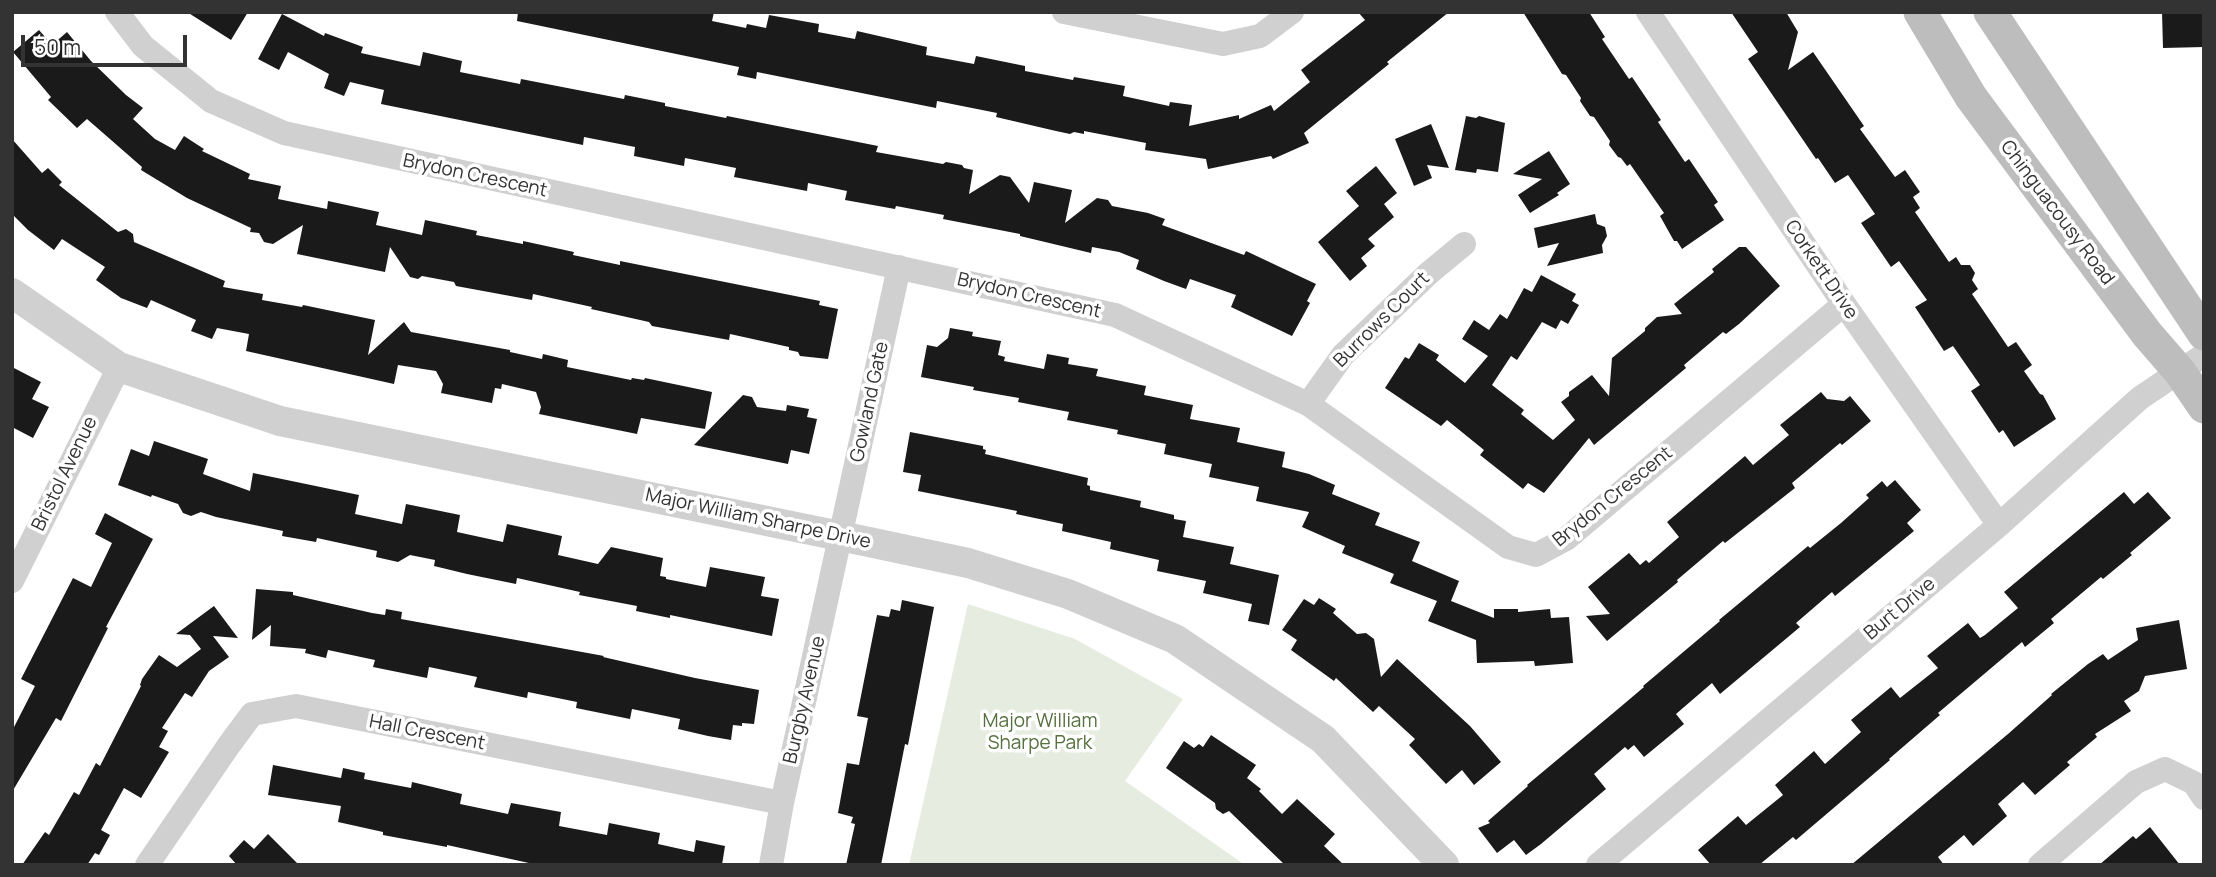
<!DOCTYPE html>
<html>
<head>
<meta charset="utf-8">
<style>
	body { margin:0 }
	#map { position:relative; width:2216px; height:877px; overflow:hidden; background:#fff; font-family:Manrope,sans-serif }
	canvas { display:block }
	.frame { position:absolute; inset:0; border:14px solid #333; pointer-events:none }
	.scale { position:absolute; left:21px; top:35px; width:166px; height:32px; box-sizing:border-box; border:4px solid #333; border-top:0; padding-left:9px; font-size:21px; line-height:24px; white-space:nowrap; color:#333; -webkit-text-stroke:5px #fff; paint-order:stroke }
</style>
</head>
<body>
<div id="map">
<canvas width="2216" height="877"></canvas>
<div class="frame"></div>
<div class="scale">50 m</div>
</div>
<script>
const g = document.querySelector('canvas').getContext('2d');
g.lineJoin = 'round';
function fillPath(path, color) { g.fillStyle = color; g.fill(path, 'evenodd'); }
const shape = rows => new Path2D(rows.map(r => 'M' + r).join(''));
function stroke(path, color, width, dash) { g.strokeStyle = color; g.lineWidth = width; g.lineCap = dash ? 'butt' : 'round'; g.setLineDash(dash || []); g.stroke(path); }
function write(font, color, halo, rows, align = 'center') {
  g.font = font + ' Manrope,sans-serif'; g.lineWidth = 7; g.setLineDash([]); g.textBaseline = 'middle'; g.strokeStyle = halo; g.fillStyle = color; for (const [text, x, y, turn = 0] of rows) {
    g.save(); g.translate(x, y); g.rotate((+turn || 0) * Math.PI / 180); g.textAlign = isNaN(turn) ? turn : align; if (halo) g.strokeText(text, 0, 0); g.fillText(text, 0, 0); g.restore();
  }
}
fillPath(shape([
	[968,604,1075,639,1183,699,1125,781,1245,865,909,865]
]), '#e6ecdf');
fillPath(shape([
	[187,12,248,12,231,40],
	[518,12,714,12,712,21,746,28,747,24,766,28,769,15,819,24,818,32,855,39,857,31,927,47,926,55,974,64,976,56,1025,66,1025,71,1073,80,1074,77,1125,86,1123,96,1169,106,1170,102,1192,105,1189,126,1239,115,1239,119,1271,105,1274,111,1310,82,1301,70,1365,20,1358,12,1449,12,1387,62,1389,64,1304,133,1309,143,1273,159,1271,156,1208,169,1206,159,1145,150,1146,143,1084,131,1084,134,1074,132,1070,134,1056,131,996,117,997,113,937,101,936,108,757,72,756,79,737,75,739,67,517,21],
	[1523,12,1589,12,1605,37,1602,39,1629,79,1632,77,1661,120,1658,122,1685,162,1689,159,1718,202,1714,205,1724,220,1682,249,1677,241,1674,241,1660,216,1664,213,1630,164,1627,166,1621,158,1618,157,1609,145,1610,141,1594,117,1590,116,1580,101,1581,98,1566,75,1562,74],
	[1731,12,1786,12,1798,32,1788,70,1813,52,1864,126,1860,129,1895,177,1905,170,1920,192,1913,197,1920,208,1915,212,1949,262,1956,257,1961,265,1970,265,1975,273,1972,280,1978,289,1972,294,2008,347,2016,342,2032,365,2024,371,2040,394,2043,395,2056,419,2014,447,2003,430,1999,433,1971,391,1980,385,1953,346,1944,351,1915,307,1927,300,1899,261,1891,267,1861,223,1875,214,1848,175,1835,183,1818,158,1816,159,1748,59,1758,52],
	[2162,12,2204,12,2204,47,2163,48],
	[282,14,324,36,325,33,363,47,361,53,420,66,423,52,462,61,460,72,520,84,521,79,624,99,625,95,665,103,665,106,726,118,727,116,878,146,876,152,943,164,946,162,962,165,964,168,973,170,969,194,1000,175,1010,177,1029,203,1034,182,1072,190,1065,223,1097,198,1108,200,1112,206,1148,213,1165,219,1162,225,1244,255,1246,251,1316,284,1307,301,1310,303,1292,336,1231,307,1236,295,1190,279,1186,289,1164,281,1136,269,1139,260,1119,252,1092,247,1091,253,1020,236,1020,234,943,219,944,215,896,206,895,209,845,200,847,191,808,183,807,191,734,177,736,168,685,158,684,166,634,156,635,147,584,137,583,145,381,104,384,90,350,82,344,96,324,88,329,74,288,52,279,70,258,59],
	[39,30,52,45,67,32,91,61,126,95,143,108,133,119,155,139,175,150,184,136,204,149,202,151,250,174,248,179,281,186,278,199,327,209,328,201,379,212,376,225,422,235,425,220,477,231,476,235,523,244,523,241,574,252,573,255,620,265,620,261,820,301,819,305,838,309,828,359,800,356,798,352,789,350,789,347,730,334,729,340,652,326,649,322,591,309,592,307,533,294,532,300,456,286,454,282,422,276,418,279,410,277,390,247,385,272,297,254,303,225,273,244,264,242,259,233,250,232,251,228,187,198,141,170,142,167,87,119,77,128,48,100,51,97,13,52],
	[1466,116,1476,118,1479,116,1505,123,1498,172,1477,169,1476,173,1455,170],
	[1431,124,1449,168,1427,165,1432,178,1414,186,1395,139],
	[12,139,42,173,48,168,62,182,59,185,118,232,126,229,133,234,134,242,225,281,223,287,263,294,262,300,302,307,303,305,375,320,368,355,404,322,411,332,510,350,510,352,542,359,543,354,568,360,567,367,631,380,632,378,644,380,645,378,712,392,705,429,641,418,637,434,539,414,541,407,536,392,502,384,501,389,495,388,492,403,441,393,443,384,436,371,398,365,394,384,246,351,249,334,217,328,212,339,191,331,196,320,151,300,147,308,121,298,96,280,105,267,62,239,54,250,28,230,12,214],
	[1549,151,1570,184,1557,193,1559,195,1530,213,1518,195,1542,179,1513,174],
	[1376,166,1397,193,1384,204,1394,217,1368,239,1375,246,1361,258,1367,266,1350,281,1318,242,1359,206,1346,191],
	[1595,214,1597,224,1605,227,1607,236,1602,245,1603,253,1547,266,1559,243,1538,248,1534,228],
	[1739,247,1746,247,1780,286,1739,324,1726,334,1723,332,1684,365,1686,368,1594,445,1589,438,1544,493,1528,483,1523,489,1480,455,1484,450,1447,420,1441,426,1385,388,1405,357,1409,359,1419,343,1439,355,1436,360,1465,383,1488,356,1462,339,1474,320,1489,330,1500,314,1507,319,1524,288,1532,292,1541,275,1576,294,1572,301,1579,305,1568,324,1561,320,1556,329,1542,322,1517,360,1511,356,1492,385,1524,410,1521,414,1553,440,1575,420,1561,402,1569,396,1569,392,1592,375,1609,396,1612,358,1645,331,1645,328,1657,317,1682,314,1674,304,1714,272,1712,269],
	[950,328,973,332,972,336,1001,341,998,355,1005,357,1004,361,1044,369,1047,354,1069,358,1068,364,1098,369,1096,376,1146,386,1144,395,1193,405,1190,419,1240,428,1237,442,1285,452,1282,467,1309,474,1335,485,1332,494,1380,513,1375,525,1420,542,1412,561,1459,581,1451,601,1494,618,1494,609,1518,609,1518,612,1550,609,1551,618,1569,617,1573,663,1535,666,1534,661,1477,663,1476,640,1428,621,1437,601,1390,583,1394,574,1342,553,1345,546,1302,527,1309,512,1256,501,1259,487,1209,477,1212,464,1164,454,1166,444,1117,434,1118,430,1067,420,1069,412,1018,402,1019,398,973,390,974,387,921,377,927,345,937,347,948,338],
	[12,367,41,382,32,399,49,407,33,438,12,427],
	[1821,392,1827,399,1844,401,1850,396,1871,421,1842,445,1840,443,1792,483,1795,488,1725,543,1723,541,1677,580,1678,582,1607,641,1586,616,1610,614,1588,587,1629,553,1640,565,1646,560,1649,563,1679,537,1667,522,1745,456,1753,465,1789,435,1780,425],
	[743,395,752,397,757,407,786,411,787,405,809,409,807,417,817,419,809,454,791,450,788,464,694,445],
	[910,432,983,446,983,449,986,450,985,454,1088,478,1087,485,1090,486,1090,490,1141,501,1140,507,1174,515,1174,519,1186,521,1183,537,1234,547,1230,564,1279,575,1269,625,1248,621,1252,604,1203,593,1206,581,1157,571,1159,560,1110,549,1111,542,1062,531,1063,524,1016,514,1017,511,918,491,921,475,903,472],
	[154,441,208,459,203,474,250,491,253,473,359,495,355,514,402,524,406,504,460,515,457,532,503,542,507,524,562,536,558,555,598,564,611,547,663,558,660,576,666,577,666,579,706,587,710,567,765,577,761,596,779,599,772,636,670,615,670,618,636,611,637,606,579,595,580,592,517,578,516,584,467,574,434,566,435,560,410,555,398,562,376,557,377,551,317,538,316,542,282,536,283,531,216,517,201,512,191,516,183,513,178,504,152,495,151,497,118,485,131,449,149,456],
	[1895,480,1921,510,1907,523,1914,531,1835,596,1832,592,1796,623,1800,627,1720,694,1712,683,1676,714,1684,724,1644,757,1634,745,1628,750,1625,747,1594,774,1606,789,1541,844,1526,855,1514,840,1497,853,1478,828,1490,823,1488,821,1528,786,1527,785,1618,709,1644,687,1643,686,1720,621,1719,620,1808,546,1810,548,1841,523,1869,498,1866,495,1882,481,1887,487],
	[2124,492,2134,504,2148,492,2171,518,2130,553,2132,555,2103,579,2101,577,2051,619,2054,623,2025,647,2022,642,1938,713,1940,715,1889,759,1890,760,1796,840,1793,837,1759,865,1711,865,1698,850,1738,816,1746,825,1783,795,1775,785,1814,751,1825,764,1861,732,1851,720,1891,687,1900,698,1938,668,1927,656,1968,623,1980,638,1985,635,2018,608,2004,592],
	[105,513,153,539,106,627,108,628,61,721,56,718,12,792,12,731,35,686,21,679,73,578,91,587,112,543,95,534],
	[256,589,293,592,293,595,372,613,385,615,386,609,402,612,401,619,604,656,603,657,695,678,759,690,754,724,742,723,742,726,733,725,731,740,708,736,678,729,680,719,632,709,630,719,576,708,577,702,528,692,527,698,474,687,477,677,429,667,427,678,373,667,375,660,328,650,326,658,305,653,306,649,270,646,271,625,252,640],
	[1319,598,1336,609,1333,613,1357,634,1366,633,1374,639,1381,677,1397,659,1470,726,1501,762,1474,785,1462,770,1446,784,1409,745,1415,739,1379,706,1373,712,1336,678,1334,681,1291,650,1297,640,1282,630,1304,599,1314,605],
	[902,600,934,607,908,745,905,744,881,865,846,865,855,824,851,823,853,817,838,813,847,763,859,765,868,718,857,716,877,615,889,617,891,609,900,611],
	[214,606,238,638,213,636,229,657,209,671,192,697,185,693,162,728,168,731,159,747,169,752,141,798,124,788,101,830,110,835,99,855,95,853,87,865,22,865,45,832,49,835,74,792,79,795,96,763,100,766,141,686,140,685,142,679,159,655,177,667,201,649,190,635,176,634],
	[2179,620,2187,669,2145,676,2139,691,2124,701,2131,711,2095,734,2097,737,2067,762,2070,765,2035,795,2023,782,1998,804,2007,816,1973,846,1964,835,1938,857,1944,865,1851,865,2008,734,2052,695,2051,694,2088,664,2103,654,2108,660,2138,640,2136,628],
	[1211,735,1256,765,1247,778,1261,789,1259,791,1282,814,1297,799,1335,834,1324,846,1344,865,1285,865,1229,811,1223,814,1216,809,1215,803,1166,768,1184,741,1194,748,1199,744,1203,747],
	[273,765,341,778,343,768,365,773,364,779,411,788,412,782,462,794,460,804,508,814,511,803,561,812,559,826,607,835,609,823,660,833,658,844,694,852,696,840,725,846,722,865,538,865,447,845,447,847,383,835,383,832,338,822,341,806,268,795],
	[2150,827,2180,865,2099,865,2133,836,2136,839],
	[268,834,299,865,237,865,229,856,244,840,254,849]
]), '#1a1a1a');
stroke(shape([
	[117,12,143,46,211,101,284,133,1115,315,1308,404,1508,547,1536,555,1566,539,1844,304],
	[1064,12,1223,44,1260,36,1292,12],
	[1648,12,1844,304,1999,525],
	[1308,404,1343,355,1429,273,1464,244],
	[12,581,119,367],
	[147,865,229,745,252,714,296,706,782,803],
	[771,865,782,803,899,267],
	[1598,865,1999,525,2140,398,2204,355],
	[2040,865,2136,782,2165,769,2194,783,2204,798]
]), '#d0d0d0', 24);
stroke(shape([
	[12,293,119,367,280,421,869,542,968,563,1068,594,1175,639,1323,739,1444,865]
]), '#d0d0d0', 30);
stroke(shape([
	[1920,12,1971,97,2147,334,2180,372,2204,407],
	[1990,12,2204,334]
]), '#bdbdbd', 33);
write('19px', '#333', '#fff', [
	["Brydon Crescent",475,176,12],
	["Chinguacousy Road",2057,213,53],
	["Corkett Drive",1821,270,56],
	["Brydon Crescent",1029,296,13],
	["Burrows Court",1382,320,-45],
	["Gowland Gate",870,402,-78],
	["Bristol Avenue",65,474,-64],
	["Brydon Crescent",1613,497,-39],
	["Major William Sharpe Drive",758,519,12],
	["Burt Drive",1900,609,-40],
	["Burgby Avenue",805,700,-77],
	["Hall Crescent",427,733,11]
]);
write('19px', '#56703f', '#fff', [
	["Major William",1040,722],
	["Sharpe Park",1040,744]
]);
</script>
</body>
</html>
